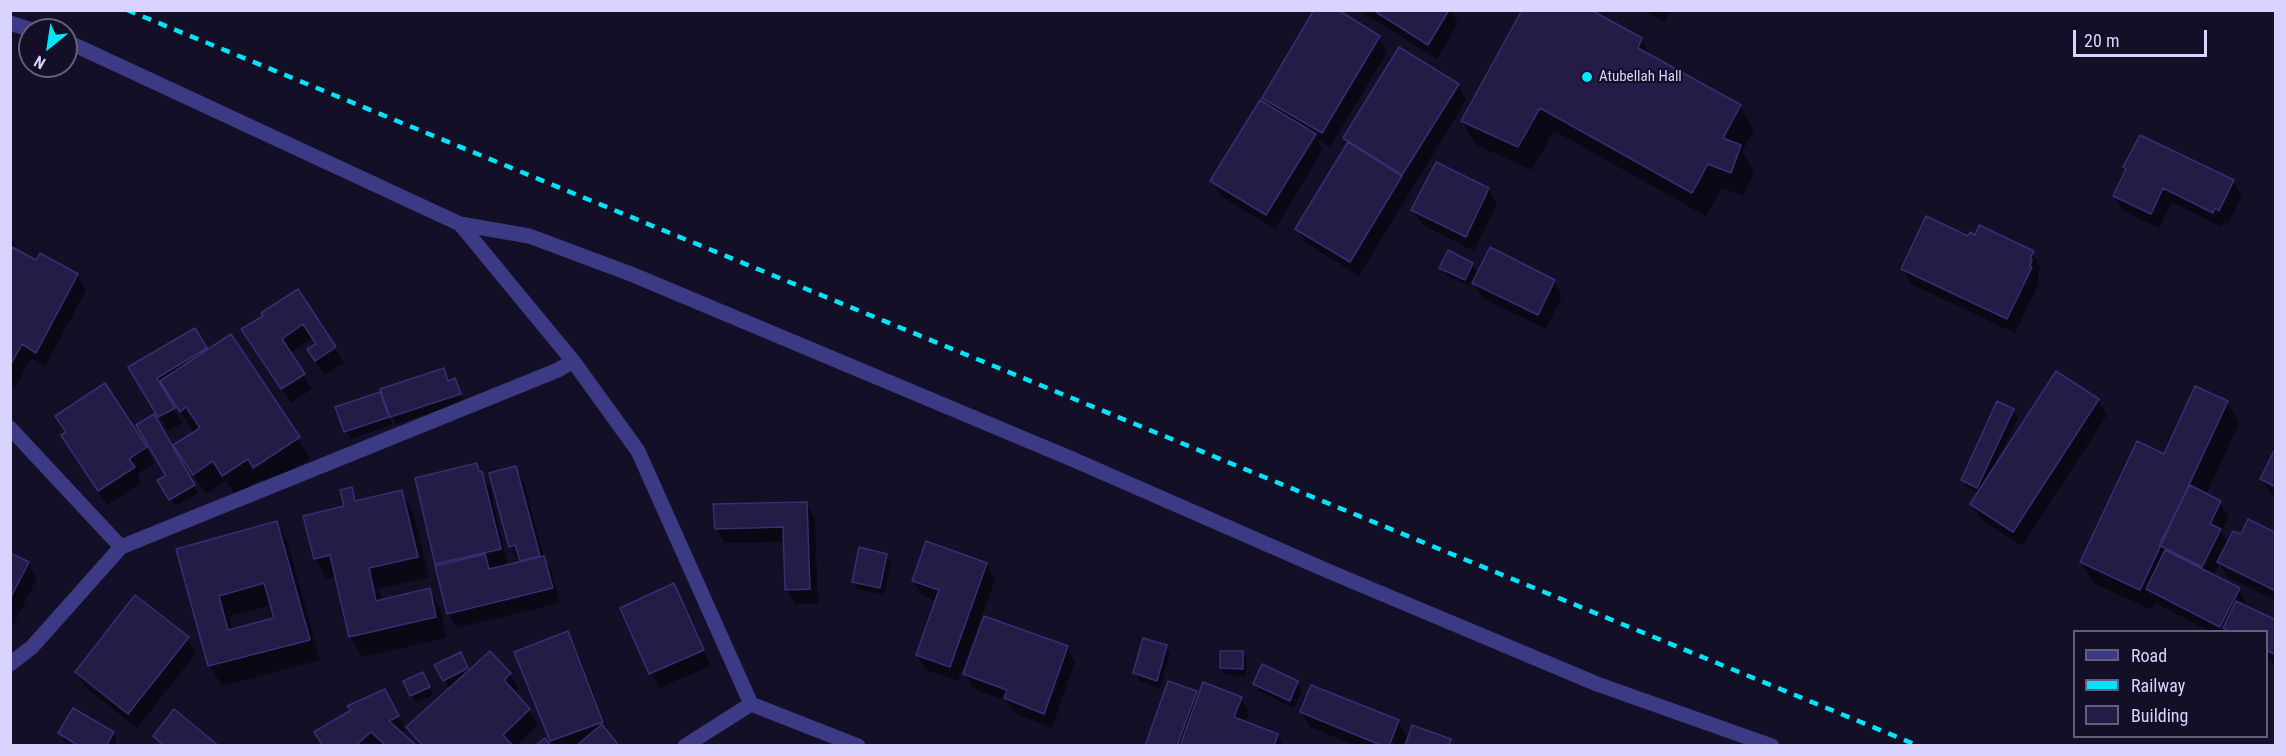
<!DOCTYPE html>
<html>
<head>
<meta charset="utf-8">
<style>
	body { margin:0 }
	#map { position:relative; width:2286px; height:756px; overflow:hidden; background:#130f26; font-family:"Roboto Condensed",sans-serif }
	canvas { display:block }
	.frame { position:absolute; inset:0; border:12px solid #d9d4ff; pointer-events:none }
	.legend { position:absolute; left:2073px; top:630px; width:195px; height:108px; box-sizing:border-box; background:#130f26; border:2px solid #625e7d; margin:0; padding:8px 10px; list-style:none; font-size:18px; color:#d9d4ff }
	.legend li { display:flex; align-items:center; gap:12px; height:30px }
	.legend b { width:30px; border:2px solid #625e7d }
	.north { position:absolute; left:18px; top:18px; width:60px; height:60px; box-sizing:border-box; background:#130f26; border:2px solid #625e7d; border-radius:50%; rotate:210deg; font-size:16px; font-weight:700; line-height:24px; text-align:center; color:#d9d4ff }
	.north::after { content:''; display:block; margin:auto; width:21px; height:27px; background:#00e5ff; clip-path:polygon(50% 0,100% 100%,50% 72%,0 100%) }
	.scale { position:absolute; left:2073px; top:30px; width:134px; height:27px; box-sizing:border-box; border:3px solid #d9d4ff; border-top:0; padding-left:8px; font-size:18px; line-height:21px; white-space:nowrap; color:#d9d4ff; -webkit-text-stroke:4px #130f26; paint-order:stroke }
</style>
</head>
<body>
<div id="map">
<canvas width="2286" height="756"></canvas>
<div class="frame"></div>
<ul class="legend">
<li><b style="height:8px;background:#3d3a85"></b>Road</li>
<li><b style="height:8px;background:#00e5ff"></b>Railway</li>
<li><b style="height:16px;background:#241b47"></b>Building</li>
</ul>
<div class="north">N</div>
<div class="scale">20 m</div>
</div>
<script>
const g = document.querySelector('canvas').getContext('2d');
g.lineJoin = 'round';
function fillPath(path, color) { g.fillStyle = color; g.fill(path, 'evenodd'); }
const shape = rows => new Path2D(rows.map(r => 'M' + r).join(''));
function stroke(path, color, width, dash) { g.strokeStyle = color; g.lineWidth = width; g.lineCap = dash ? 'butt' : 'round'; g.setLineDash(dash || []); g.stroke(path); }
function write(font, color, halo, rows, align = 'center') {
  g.font = font + ' "Roboto Condensed",sans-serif'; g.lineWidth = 4.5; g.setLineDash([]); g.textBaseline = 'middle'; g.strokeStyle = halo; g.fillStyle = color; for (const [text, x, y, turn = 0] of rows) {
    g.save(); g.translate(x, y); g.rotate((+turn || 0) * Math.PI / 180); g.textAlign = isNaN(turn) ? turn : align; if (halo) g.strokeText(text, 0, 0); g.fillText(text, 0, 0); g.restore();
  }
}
fillPath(shape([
	[1359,10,1451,10,1458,24,1437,59],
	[1642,10,1671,10,1665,22],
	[1378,37,1387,52,1330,147,1317,139,1323,150,1275,229,1221,196,1212,181,1269,107,1264,98],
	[1641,39,1651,57,1740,106,1754,131,1742,151,1754,171,1744,196,1722,188,1706,216,1554,131,1532,170,1476,145,1462,121],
	[1458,85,1466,100,1359,276,1306,243,1297,229,1348,144,1345,138],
	[1437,164,1488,189,1497,204,1474,251,1422,225,1413,210],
	[2127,170,2233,181,2242,196,2228,224,2224,222,2221,227,2172,202,2159,228,2123,211,2114,196],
	[10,235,16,244,13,249,37,262,77,275,86,290,45,367,31,358,15,388,10,385],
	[1969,238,2032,252,2041,267,2038,273,2039,283,2015,333,1911,284,1903,269],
	[1472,264,1478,274,1554,281,1562,296,1546,329,1482,298,1472,280,1469,286,1446,275,1441,267],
	[297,291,344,363,324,375,309,349,317,345,312,338,290,354,312,389,291,403,252,344,265,316],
	[194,330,208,352,230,337,310,458,266,487,261,479,235,495,226,481,206,494,187,466,194,433,168,391,164,393,182,423,168,431,130,368],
	[443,370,449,382,455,380,464,402,396,424,389,412,392,425,350,439,337,408,379,393,387,407],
	[2098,400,2107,415,2022,546,1980,519,1972,504,1979,493,1967,487,1962,480,2013,410,2018,418,1998,459,2000,460],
	[2227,402,2239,423,2206,495,2220,502,2229,517,2221,532,2228,543,2241,536,2276,535,2276,601,2227,577,2220,563,2213,576,2239,590,2247,604,2246,607,2276,622,2276,664,2266,660,2266,632,2211,632,2155,603,2152,610,2093,583,2081,562,2164,456],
	[153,416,198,493,175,506,160,481,168,476],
	[146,448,154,463,137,474,142,483,107,505,71,450],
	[2276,451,2276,501,2261,479],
	[476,465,490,488,508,566,520,563,510,546,515,468,524,483,544,558,552,572,560,603,457,628,448,614,436,563],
	[351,489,358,501,401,491,413,512,429,577,379,589,382,601,429,590,441,610,446,638,362,657,350,636,336,576,327,579,315,558,346,507],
	[806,504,815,519,818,604,795,604,786,589,785,542,725,543,716,528],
	[277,523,288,544,320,660,222,686,210,666,178,550],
	[271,605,275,619,233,630,229,616],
	[10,554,28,563,37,578,13,626,10,625],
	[886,555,891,563,884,595,858,589,853,581],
	[986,564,995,579,958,681,926,670,917,655,937,601,922,595,913,580],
	[673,585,711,666,659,688,622,608],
	[567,633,576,648,611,737,617,746,555,746,552,740,516,653],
	[187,638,196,653,137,728,85,687,77,672],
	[1067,647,1075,662,1052,728,1014,713,1007,701,974,689,965,674],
	[1166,647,1170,654,1160,688,1139,681,1135,673],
	[490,653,510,674,519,689,514,693,529,710,538,725,516,746,420,746,408,727,450,690,437,666,464,661,469,672],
	[1243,653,1247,660,1246,676,1226,675,1221,668],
	[427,681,433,695,416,703,405,682],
	[1297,682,1302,690,1294,708,1259,691,1254,684],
	[1195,693,1199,698,1241,698,1249,713,1246,723,1277,735,1284,746,1147,746],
	[393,706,406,731,401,734,415,746,323,746,352,711],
	[1301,712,1398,721,1408,738,1406,737,1403,746,1357,746,1310,727],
	[60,733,113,733,117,740,114,746,72,746,64,741]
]), '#0007');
const building = shape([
	[1314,10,1338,10,1380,36,1322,133,1262,98,1314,10],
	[1373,10,1449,10,1428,45,1373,10],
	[1522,10,1591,10,1642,38,1638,48,1741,105,1723,138,1741,145,1731,173,1708,164,1692,193,1540,108,1518,147,1461,121,1522,10],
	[1399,47,1459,84,1402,175,1343,138,1399,47],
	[1260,100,1316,134,1266,215,1210,181,1260,100],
	[2140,135,2234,180,2219,211,2215,208,2213,213,2163,188,2151,214,2113,196,2126,169,2123,167,2140,135],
	[1348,142,1402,176,1350,262,1295,229,1348,142],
	[1436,162,1489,188,1466,237,1411,210,1436,162],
	[1926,216,1968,236,1970,232,1975,235,1979,225,2034,251,2030,259,2032,260,2030,266,2032,267,2007,319,1901,269,1926,216],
	[12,247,36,260,40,253,78,274,36,353,22,344,10,366,10,250,12,247],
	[1490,247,1555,280,1538,315,1472,283,1490,247],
	[1448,250,1473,263,1465,280,1439,268,1448,250],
	[298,289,336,347,315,361,307,349,316,344,303,324,282,339,305,374,281,389,241,329,263,316,261,313,298,289],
	[195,328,207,348,157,378,175,408,158,417,128,367,195,328],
	[231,334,300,437,253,468,248,459,222,476,213,461,193,475,173,445,200,428,186,407,180,412,160,381,231,334],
	[444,368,448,381,455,378,461,394,390,417,380,389,444,368],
	[2056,371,2099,399,2013,532,1970,504,2056,371],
	[105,383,147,447,129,459,135,467,98,491,61,435,66,432,55,416,105,383],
	[2195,386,2228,401,2140,590,2080,562,2137,441,2164,454,2195,386],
	[380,392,389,417,344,432,335,407,380,392],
	[1997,401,2014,409,1977,488,1961,480,1997,401],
	[154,414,195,485,169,500,157,480,166,476,136,425,154,414],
	[2276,447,2276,487,2260,479,2276,447],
	[477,463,479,472,482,471,501,549,435,564,415,478,477,463],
	[516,466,540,556,520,561,515,545,509,547,489,473,516,466],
	[2190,485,2221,501,2210,524,2221,529,2202,567,2159,545,2190,485],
	[352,487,355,501,402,490,418,557,369,568,376,601,430,588,436,617,349,637,330,555,314,559,303,516,344,506,340,490,352,487],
	[807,502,810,589,785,590,783,527,715,529,713,504,807,502],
	[2248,519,2276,533,2276,591,2217,562,2233,531,2241,534,2248,519],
	[277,521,310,640,208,666,176,549,277,521],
	[264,583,274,618,228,630,219,596,264,583],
	[926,541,987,563,950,667,916,655,939,590,912,581,926,541],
	[859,547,887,554,880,588,852,582,859,547],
	[2165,550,2240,588,2220,627,2146,589,2165,550],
	[10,553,29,562,10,599,10,553],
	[485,554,489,569,544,556,553,588,447,614,435,566,485,554],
	[674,583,704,650,649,674,620,608,674,583],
	[135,595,189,637,128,714,75,672,135,595],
	[2236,601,2276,620,2276,655,2266,650,2266,632,2230,632,2223,628,2236,601],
	[984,616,1068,646,1044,714,1004,698,1007,690,963,674,984,616],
	[568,631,603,722,550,741,514,652,568,631],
	[1143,638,1167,645,1157,681,1133,673,1143,638],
	[490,651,511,673,504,680,530,709,503,735,513,746,423,746,406,727,490,651],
	[1220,651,1243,651,1243,669,1220,668,1220,651],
	[461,652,468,668,443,681,434,665,461,652],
	[1262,664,1298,681,1290,701,1253,684,1262,664],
	[423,672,430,687,410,696,403,681,423,672],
	[1168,681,1197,691,1177,746,1145,746,1168,681],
	[1203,682,1242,697,1234,717,1278,734,1274,746,1180,746,1203,682],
	[1311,685,1399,720,1389,746,1383,746,1300,712,1311,685],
	[385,689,399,716,389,721,417,746,386,746,371,732,355,746,323,746,314,732,351,710,347,706,385,689],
	[73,708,114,732,106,746,79,746,58,733,73,708],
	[174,709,219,746,164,746,153,736,174,709],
	[602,724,619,746,576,746,602,724],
	[1412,725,1451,739,1449,746,1405,746,1412,725],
	[545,738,551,746,535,746,545,738]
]);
fillPath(building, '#241b47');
stroke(building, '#3b2d73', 1.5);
stroke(shape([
	[10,23,32,30],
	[66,41,460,224,573,361,638,451,751,704],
	[460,224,529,236,631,274,1072,459,1328,571,1597,684,1772,746],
	[10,428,121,547],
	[10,664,32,647,121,547,558,370,573,361],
	[685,746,751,704,858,746]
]), '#3d3a85', 15);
stroke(shape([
	[127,10,1919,746]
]), '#00e5ff', 4.5, [9, 8]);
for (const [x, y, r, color] of [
	[1587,77,6,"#00e5ff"]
]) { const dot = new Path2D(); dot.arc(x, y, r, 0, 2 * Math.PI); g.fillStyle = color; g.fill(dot); stroke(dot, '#130f26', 2); }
write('15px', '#d9d4ff', '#130f26', [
	["Atubellah Hall",1599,77]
], 'left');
</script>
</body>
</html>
